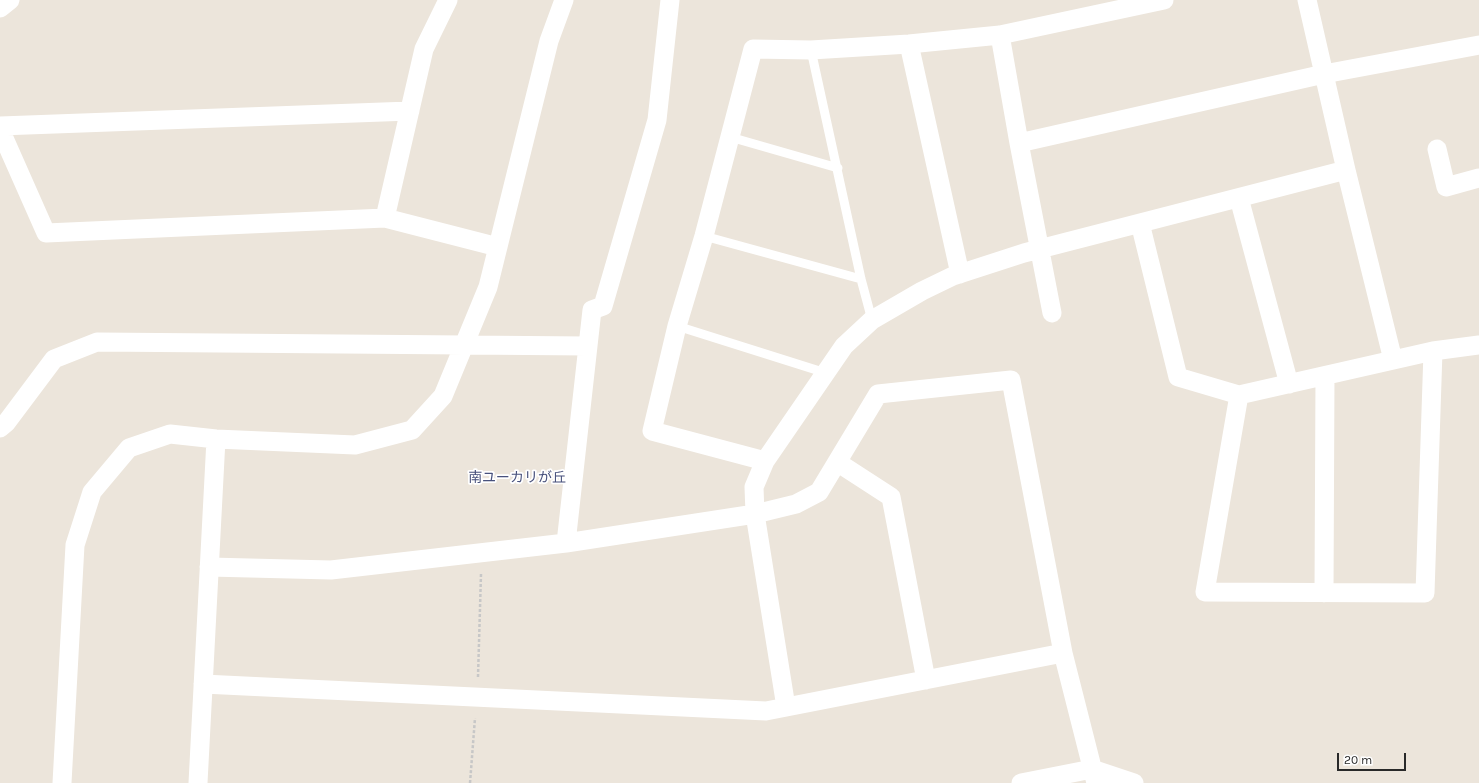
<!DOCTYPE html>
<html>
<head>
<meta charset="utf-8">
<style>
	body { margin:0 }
	#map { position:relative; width:1479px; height:783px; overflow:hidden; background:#ece5db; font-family:Karla,sans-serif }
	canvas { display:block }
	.scale { position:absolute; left:1337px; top:753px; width:69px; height:18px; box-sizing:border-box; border:2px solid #292929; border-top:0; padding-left:5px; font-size:12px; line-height:14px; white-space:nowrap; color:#292929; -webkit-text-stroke:3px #fff; paint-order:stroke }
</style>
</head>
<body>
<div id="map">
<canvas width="1479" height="783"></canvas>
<div class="scale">20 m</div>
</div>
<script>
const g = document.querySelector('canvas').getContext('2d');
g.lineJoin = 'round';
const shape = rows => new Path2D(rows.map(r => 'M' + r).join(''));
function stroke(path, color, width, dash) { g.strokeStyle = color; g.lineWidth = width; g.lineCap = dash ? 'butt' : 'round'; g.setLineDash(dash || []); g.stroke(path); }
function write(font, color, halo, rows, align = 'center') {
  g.font = font + ' Karla,"Noto Sans JP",sans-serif'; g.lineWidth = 3.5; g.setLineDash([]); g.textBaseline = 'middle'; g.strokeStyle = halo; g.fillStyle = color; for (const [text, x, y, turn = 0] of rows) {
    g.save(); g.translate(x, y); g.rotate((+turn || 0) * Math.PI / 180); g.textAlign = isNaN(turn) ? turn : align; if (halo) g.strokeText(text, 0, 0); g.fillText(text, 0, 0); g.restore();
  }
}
stroke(shape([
	[478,677,481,574],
	[470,783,475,718]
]), '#c7c7c7', 2.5, [3, 2]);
stroke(shape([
	[811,50,861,279,872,320],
	[730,137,838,168],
	[704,236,861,279],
	[677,326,826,373]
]), '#fff', 9);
stroke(shape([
	[1307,0,1346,170,1393,360],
	[0,8,10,0],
	[1000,35,1019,143,1052,313],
	[909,44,960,274],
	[0,126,410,111],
	[0,129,46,233,385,218,498,247],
	[1019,143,1324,74,1479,45],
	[1437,149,1446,187,1479,178],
	[1239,198,1289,384],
	[385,218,424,49,448,0],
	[1140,223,1178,377,1239,395,1433,351,1479,345],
	[1239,395,1205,592,1425,593,1433,351],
	[0,428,6,423,54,359,97,342,588,346],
	[765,461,652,431,677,326,704,236,753,49,811,50,909,44,1000,35,1164,0],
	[837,462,891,497,926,680],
	[566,543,592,310,603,306,657,120,670,0],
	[209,567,331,570,566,543,755,514,796,504,819,492,878,394,1011,380,1063,653,1096,783],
	[1324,593,1325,376],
	[203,684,766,711,1063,653],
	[786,707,755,514,754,487,765,461,844,346,872,320,922,291,953,276,1024,253,1346,170],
	[62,783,75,545,92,492,129,448,170,434,216,439,355,445,412,430,443,396,488,287,549,41,564,0],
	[198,783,216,439],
	[1021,783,1092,769,1134,783]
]), '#fff', 19);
write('14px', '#48517c', '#fff', [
	["南ユーカリが丘",517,478]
]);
</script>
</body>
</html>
